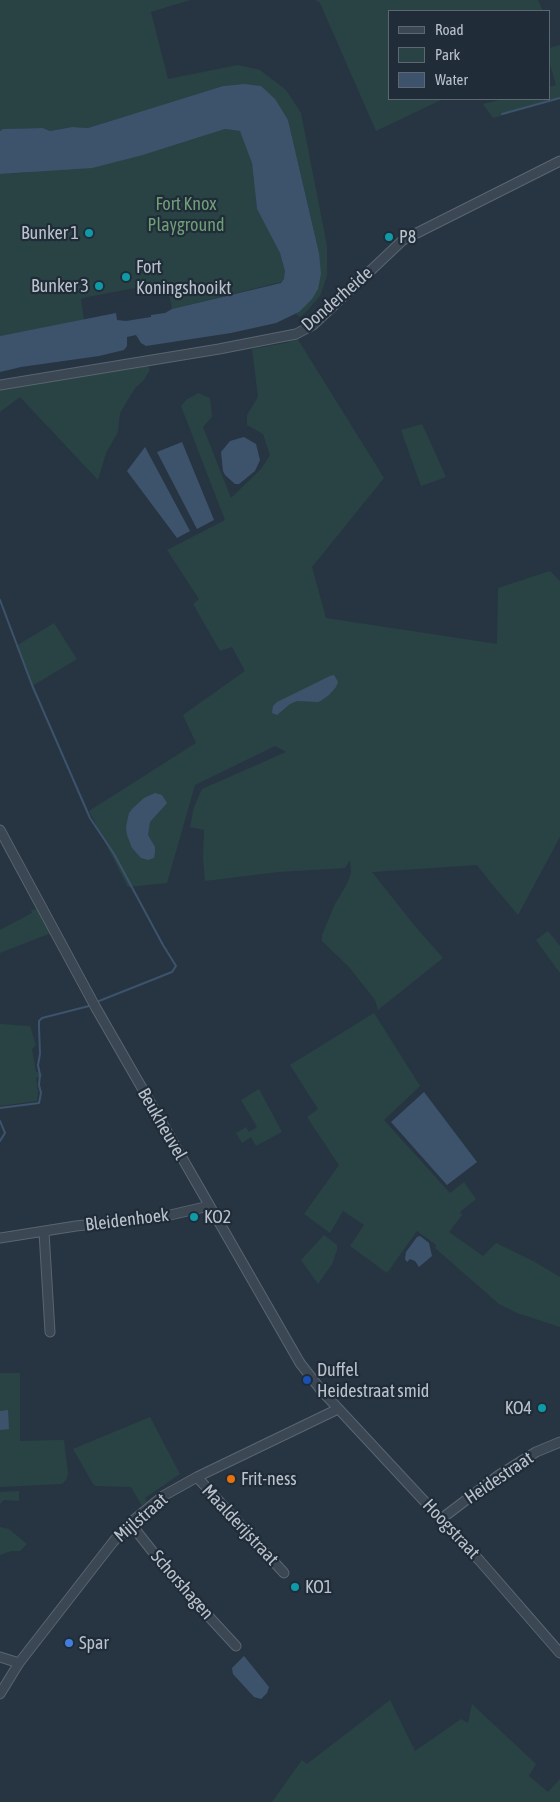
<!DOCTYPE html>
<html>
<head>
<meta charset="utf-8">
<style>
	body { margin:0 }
	#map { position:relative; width:560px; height:1802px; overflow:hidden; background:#273543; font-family:"Asap Condensed",sans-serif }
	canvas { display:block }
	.legend { position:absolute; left:388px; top:10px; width:162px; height:90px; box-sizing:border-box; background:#202c38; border:1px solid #5d6874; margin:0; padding:6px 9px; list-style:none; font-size:15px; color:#b9c2cd }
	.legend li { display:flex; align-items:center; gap:10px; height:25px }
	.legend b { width:25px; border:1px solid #5d6874 }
</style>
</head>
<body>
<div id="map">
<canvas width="560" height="1802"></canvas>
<ul class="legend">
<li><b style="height:6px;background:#3b4753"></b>Road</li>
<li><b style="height:14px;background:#294344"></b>Park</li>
<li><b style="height:14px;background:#3d536c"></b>Water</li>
</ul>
</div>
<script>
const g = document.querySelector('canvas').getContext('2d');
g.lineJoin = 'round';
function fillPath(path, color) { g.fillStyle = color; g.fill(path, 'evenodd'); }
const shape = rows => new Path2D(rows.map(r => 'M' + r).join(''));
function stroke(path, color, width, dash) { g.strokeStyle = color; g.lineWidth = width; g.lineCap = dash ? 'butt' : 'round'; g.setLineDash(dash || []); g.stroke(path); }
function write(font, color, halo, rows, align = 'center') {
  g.font = font + ' "Asap Condensed",sans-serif'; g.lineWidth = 4.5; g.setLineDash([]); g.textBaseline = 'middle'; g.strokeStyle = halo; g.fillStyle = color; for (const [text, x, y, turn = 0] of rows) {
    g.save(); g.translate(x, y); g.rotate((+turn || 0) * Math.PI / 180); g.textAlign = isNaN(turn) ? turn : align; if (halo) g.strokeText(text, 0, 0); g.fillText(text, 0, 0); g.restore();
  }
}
fillPath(shape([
	[0,0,190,0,151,12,168,79,238,65,260,70,286,90,301,113,327,246,327,276,320,296,306,312,300,317,296,314,299,312,319,253,288,120,244,84,223,86,88,128,72,127,50,131,43,128,3,129,0,131],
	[315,0,538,0,543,11,389,11,389,99,443,99,376,131,320,3],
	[560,45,560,99,493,118,483,104,503,99,549,99,549,87,556,85,549,61,549,48],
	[225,129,240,131,245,141,252,163,257,209,280,253,285,271,285,279,281,282,172,309,167,282,87,297,81,299,84,321,0,336,0,174,23,173,143,155],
	[297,338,384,478,312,567,326,618,497,644,498,588,550,571,560,581,560,837,518,915,491,883,477,865,372,872,414,925,443,958,378,1010,375,1000,349,967,322,941,322,935,335,904,347,884,351,873,350,860,345,868,278,872,205,881,203,859,204,830,190,827,194,807,202,789,286,752,275,746,195,785,167,883,128,887,89,811,196,743,183,715,245,671,232,647,220,651,193,604,199,599,167,550,225,520,181,406,186,400,198,393,210,398,212,417,203,427,231,498,261,469,270,455,263,434,247,425,247,415,258,397,252,349,286,343],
	[148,366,150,370,143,381,135,388,120,413,118,432,106,453,98,480,20,397,0,412,0,390],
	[422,424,446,477,421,486,401,430],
	[54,623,77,659,32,686,16,646],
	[38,909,51,933,0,953,0,930,32,913,31,910],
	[548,931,560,946,560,973,536,940],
	[374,1013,420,1086,384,1120,450,1193,464,1182,476,1199,460,1212,462,1215,449,1232,483,1256,496,1243,533,1261,560,1277,560,1327,517,1313,499,1304,435,1248,436,1245,417,1231,387,1273,350,1246,364,1225,343,1211,330,1233,304,1214,339,1165,307,1117,318,1109,290,1065],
	[0,1024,30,1026,36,1045,32,1049,36,1072,40,1072,43,1076,36,1078,38,1092,37,1101,0,1106],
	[259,1089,282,1132,256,1146,251,1137,242,1143,236,1133,246,1127,249,1132,257,1127,241,1100],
	[324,1235,337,1245,337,1250,332,1264,318,1284,301,1260],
	[0,1373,20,1373,20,1441,64,1440,68,1474,66,1480,62,1484,0,1487],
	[150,1417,180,1474,145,1498,147,1502,142,1506,131,1487,96,1486,93,1484,73,1449],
	[19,1491,19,1501,4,1500,0,1504,0,1492],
	[0,1527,9,1529,27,1544,20,1551,11,1551,0,1555],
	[390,1700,415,1751,461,1719,468,1723,472,1704,536,1764,529,1776,548,1792,560,1779,560,1802,272,1802,302,1760,307,1764]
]), '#294344');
fillPath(shape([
	[244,84,261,86,275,99,288,120,319,253,321,274,318,289,312,299,299,312,276,323,231,333,146,346,141,343,136,335,127,337,127,346,124,350,99,356,21,367,0,372,0,336,116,313,117,320,126,321,151,317,151,315,165,313,172,309,281,283,284,279,285,271,280,253,257,209,252,163,240,131,225,129,143,155,92,168,0,174,0,131,3,129,43,128,50,131,72,127,88,128,223,86],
	[244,437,256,444,260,460,255,471,239,484,235,484,225,475,223,471,221,452,230,441],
	[182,442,214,520,197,529,157,452],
	[145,447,190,531,177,538,127,471],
	[334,675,338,682,336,687,329,695,322,700,318,702,297,701,290,704,277,715,272,713,273,706,277,702,330,676],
	[155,793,162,795,167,803,150,822,148,835,155,847,155,852,154,858,148,860,141,858,132,848,127,835,126,827,129,813,133,808,144,798],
	[424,1092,477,1162,447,1185,391,1122],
	[420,1236,429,1243,432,1256,419,1267,415,1261,410,1259,407,1262,405,1259,406,1252,417,1237],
	[8,1410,9,1429,0,1430,0,1411],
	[244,1656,269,1687,267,1693,261,1699,254,1697,233,1674,232,1668]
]), '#3d536c');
stroke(shape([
	[502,114,560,98],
	[0,600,32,685,90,818,114,854,163,945,176,966,172,972,99,1001],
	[0,1108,39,1103,41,1093,39,1085,40,1075,38,1065,40,1054,39,1027,39,1021,42,1018,89,1006],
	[0,1121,5,1133,0,1141]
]), '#3d536c', 2);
const minor = shape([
	[0,385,219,349,296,334,313,325,403,240,560,161],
	[0,830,96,1008,300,1363,321,1390,480,1561,560,1653],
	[44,1232,50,1332],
	[0,1238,76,1226,166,1216,209,1206],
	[197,1477,284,1573],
	[441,1519,499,1475,536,1452,560,1442],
	[130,1523,176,1581,236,1646],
	[0,1657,19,1663],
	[0,1694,19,1663,113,1542,130,1523,163,1496,197,1477,338,1409]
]);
stroke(minor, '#5a6570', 11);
stroke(minor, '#3b4753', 9);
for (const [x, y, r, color] of [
	[89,233,5,"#0f9aa8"],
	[389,237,5,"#0f9aa8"],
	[126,277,5,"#0f9aa8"],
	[99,286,5,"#0f9aa8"],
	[194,1217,5,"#0f9aa8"],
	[307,1380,5,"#1a4fb4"],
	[542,1408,5,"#0f9aa8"],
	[231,1479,5,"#e8710a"],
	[295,1587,5,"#0f9aa8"],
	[69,1643,5,"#3f7fe0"]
]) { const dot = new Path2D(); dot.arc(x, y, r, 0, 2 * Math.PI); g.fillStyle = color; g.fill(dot); stroke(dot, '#202c38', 2); }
write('18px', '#709e77', '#202c38', [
	["Fort Knox",186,204],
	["Playground",186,225]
]);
write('18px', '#b9c2cd', '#202c38', [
	["Bunker 1",79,233,"right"],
	["P8",399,237],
	["Fort",136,267],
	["Koningshooikt",136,288],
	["Bunker 3",89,286,"right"],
	["KO2",204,1217],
	["Duffel",317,1370],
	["Heidestraat smid",317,1391],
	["KO4",532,1408,"right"],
	["Frit-ness",241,1479],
	["KO1",305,1587],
	["Spar",79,1643]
], 'left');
write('18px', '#b9c2cd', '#202c38', [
	["Donderheide",337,299,-41],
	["Beukheuvel",162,1124,60],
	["Bleidenhoek",127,1220,-7],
	["Heidestraat",499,1478,-34],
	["Mijlstraat",141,1518,-41],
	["Maalderijstraat",240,1525,47],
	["Hoogstraat",451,1529,47],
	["Schorshagen",182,1585,49]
]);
</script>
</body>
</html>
